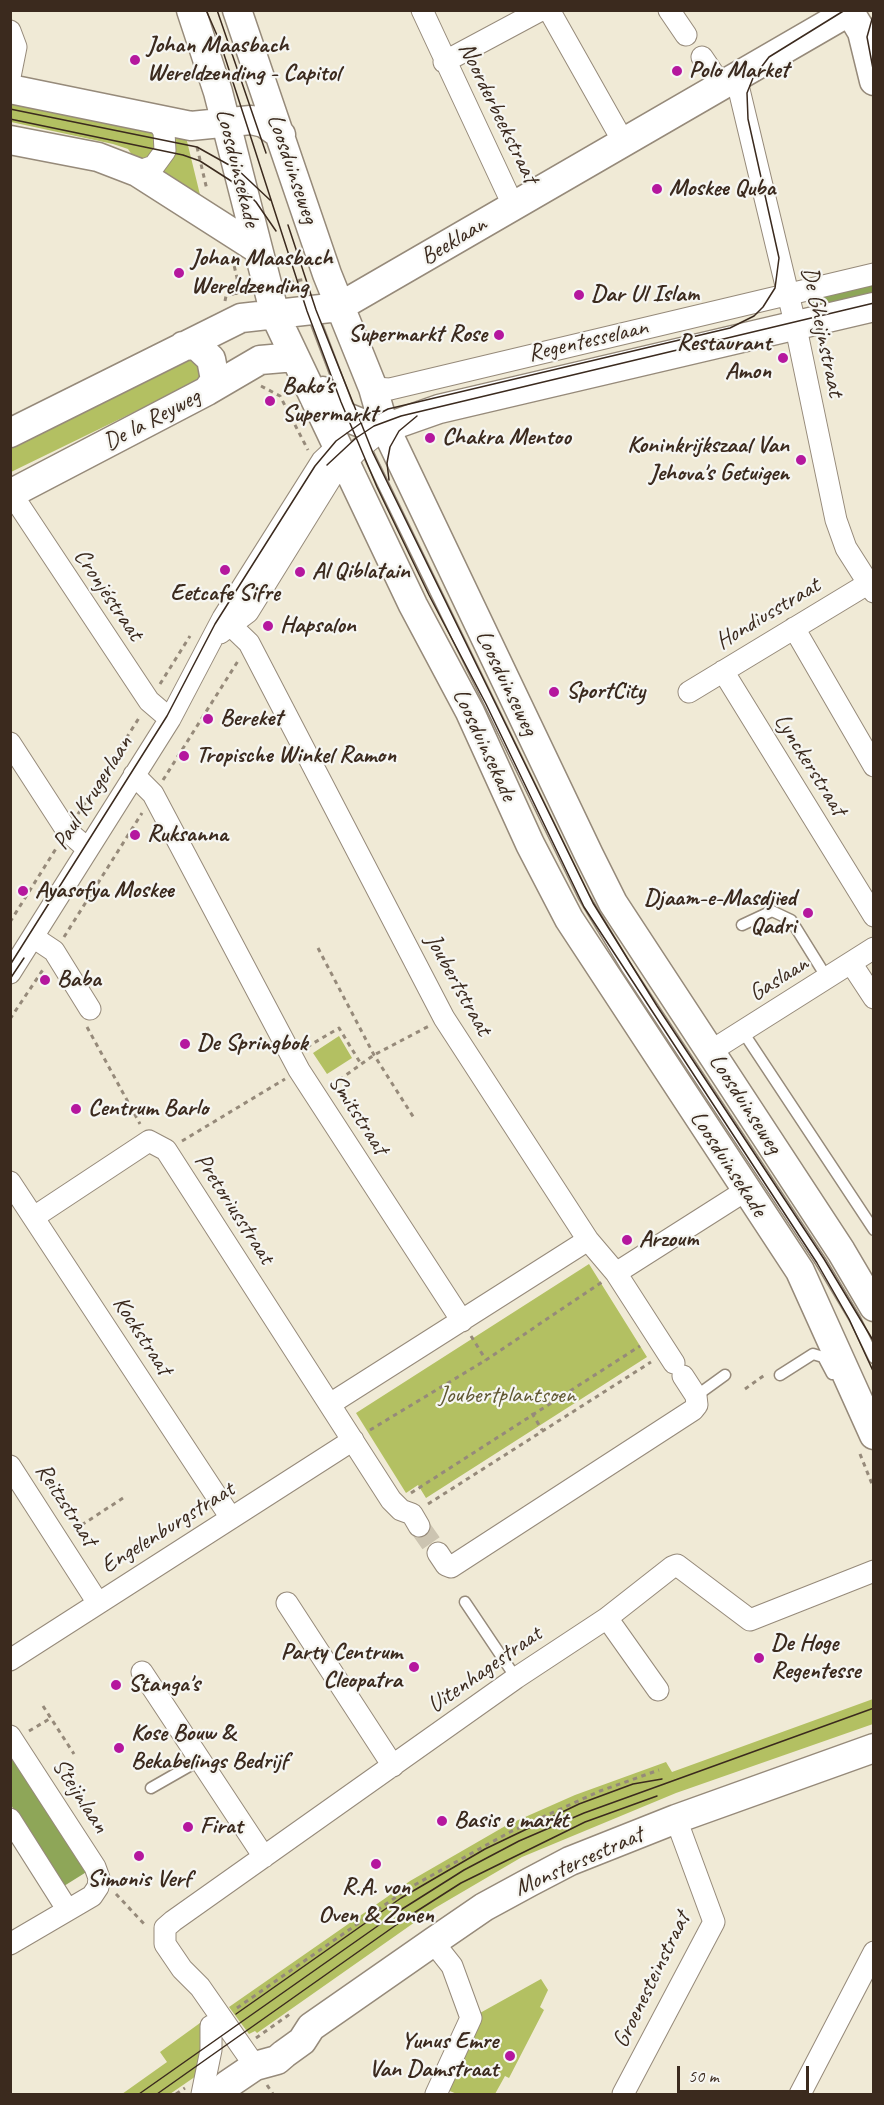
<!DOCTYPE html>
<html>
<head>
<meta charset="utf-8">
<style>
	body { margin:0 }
	#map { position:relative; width:884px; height:2105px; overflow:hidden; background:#f0ead6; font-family:Caveat,sans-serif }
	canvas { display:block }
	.frame { position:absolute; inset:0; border:12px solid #3b2a1e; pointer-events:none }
	.scale { position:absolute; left:677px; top:2066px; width:132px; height:27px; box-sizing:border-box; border:3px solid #3b2a1e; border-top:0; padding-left:8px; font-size:18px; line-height:21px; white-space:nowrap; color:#3b2a1e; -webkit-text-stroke:4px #f6f6f2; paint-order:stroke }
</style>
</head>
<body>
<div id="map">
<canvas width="884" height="2105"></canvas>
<div class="frame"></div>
<div class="scale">50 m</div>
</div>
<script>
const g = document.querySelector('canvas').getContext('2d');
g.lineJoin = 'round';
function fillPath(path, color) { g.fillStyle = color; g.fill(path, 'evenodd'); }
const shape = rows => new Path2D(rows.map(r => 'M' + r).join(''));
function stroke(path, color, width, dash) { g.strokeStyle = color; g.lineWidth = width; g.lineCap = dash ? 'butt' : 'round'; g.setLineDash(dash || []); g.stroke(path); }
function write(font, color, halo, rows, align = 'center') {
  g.font = font + ' Caveat,sans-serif'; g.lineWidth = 4.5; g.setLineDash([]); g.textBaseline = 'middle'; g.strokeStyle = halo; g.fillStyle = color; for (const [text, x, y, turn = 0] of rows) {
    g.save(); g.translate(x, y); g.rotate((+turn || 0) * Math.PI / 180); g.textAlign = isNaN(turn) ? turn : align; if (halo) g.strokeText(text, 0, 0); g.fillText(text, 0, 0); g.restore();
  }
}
fillPath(shape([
	[11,103,122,127,146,128,160,138,151,162,134,158,128,149,113,144,11,122],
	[175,133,185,133,202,203,160,173,174,154],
	[180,355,201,363,202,379,11,472,11,445],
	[339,1036,352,1058,327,1074,313,1053],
	[589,1264,647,1357,426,1498,418,1485,406,1493,356,1413],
	[873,1699,873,1724,676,1793,522,1857,435,1908,257,2033,255,2031,249,2034,229,2007,410,1881,507,1825,575,1795,666,1762,672,1772],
	[541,1979,548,1990,540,2007,544,2010,509,2078,505,2076,495,2094,457,2094,440,2087,471,2018],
	[200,2023,202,2029,199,2074,170,2094,122,2094,167,2062,160,2052]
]), '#b3c062');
fillPath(shape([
	[873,279,873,300,815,316,810,293],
	[10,1752,88,1871,64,1886,11,1805]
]), '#8ea658');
stroke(shape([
	[419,1526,438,1553]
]), '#ccc4b1', 21, [21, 10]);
const lane = shape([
	[312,312,348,407],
	[363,443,584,897,626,967,821,1262,855,1319,874,1358],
	[742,925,772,911,791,920,827,978],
	[743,1032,874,1230],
	[780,1375,813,1354,823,1357,832,1374],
	[696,1396,725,1375],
	[465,1602,516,1678],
	[151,1788,200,1760]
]);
const street = shape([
	[422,10,513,205],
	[549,10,624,143],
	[669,10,686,35],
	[10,31,16,47,10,77],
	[702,57,721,85],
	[444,62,541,10],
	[736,77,795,323,836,520,846,548,874,592],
	[137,172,154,166,165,151,164,132,158,121],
	[373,388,390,389,874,274],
	[11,493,149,701,170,719],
	[223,618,249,643,444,1018,588,1240,616,1273,674,1363],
	[794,628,874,766],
	[220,633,248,612,331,478,360,448,385,428],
	[723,671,874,916],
	[689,692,874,580],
	[10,743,67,831,88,849],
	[134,775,153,794,299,1070,462,1321],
	[33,937,54,951,90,1009],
	[851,963,874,998],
	[10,973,170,719,223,618,322,461,338,446],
	[711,1051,874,948],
	[10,1182,231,1518],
	[34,1217,149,1141,166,1150,391,1500,401,1510,412,1514,419,1526],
	[616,1273,745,1191],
	[330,1404,588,1240],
	[10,1466,98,1603],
	[438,1553,446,1565,451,1567,693,1410,697,1405,696,1396,683,1376],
	[287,1603,393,1766],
	[607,1618,658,1690],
	[10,1660,353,1440],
	[142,1672,264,1857],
	[10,1736,95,1867,99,1878,98,1887,92,1896,10,1944],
	[10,1819,67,1909],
	[433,1942,452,1966,471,2018,436,2094],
	[255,2066,200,1987,182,1969,165,1944,165,1928,173,1921,516,1678,607,1618,672,1567,677,1565,750,1620,874,1571],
	[202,2094,211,2050,211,2026],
	[623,2094,714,1922,676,1819],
	[800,2094,874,1952]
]);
const secondary = shape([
	[191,10,218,92,275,315,413,605,470,712,530,844,569,919,800,1271,874,1435],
	[237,10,327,274,373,388,383,423,589,855,613,903,841,1251,874,1307],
	[850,12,862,32,874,81],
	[10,89,191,126,251,120,264,123,281,135],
	[10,140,98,157,137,172,256,248],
	[183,346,196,345,211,359,215,380,207,391],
	[323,391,341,415,361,423,385,428,439,409,874,307],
	[10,433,241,318,339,307,852,10],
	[10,494,207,391,260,360,295,357],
	[221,2094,227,2085,255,2066,277,2060,284,2054,302,2041,311,2027,433,1942,484,1907,530,1882,570,1861,676,1819,874,1748]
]);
stroke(lane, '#968a7a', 13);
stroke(street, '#968a7a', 23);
stroke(secondary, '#968a7a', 31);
stroke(shape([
	[197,147,207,190],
	[229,259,234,265,237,278,236,295],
	[289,282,306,279],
	[225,301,226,296,247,290],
	[261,386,280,396,308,450],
	[160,684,190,636],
	[163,780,238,661],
	[78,814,139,718],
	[10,922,57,847],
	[64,937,142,813],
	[318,948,374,1055,414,1118],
	[10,1019,44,968],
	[87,1027,140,1124],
	[307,1047,339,1028,361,1064],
	[332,1085,374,1055,429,1026],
	[182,1141,285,1079],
	[471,1336,486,1360],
	[745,1389,766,1374],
	[532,1413,542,1430],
	[370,1430,486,1360,602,1282],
	[860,1454,874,1489],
	[411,1493,640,1346],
	[428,1504,651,1362],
	[74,1530,123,1498],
	[43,1706,74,1754],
	[29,1731,51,1718],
	[116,1894,146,1926],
	[237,2008,409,1888,510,1832,600,1791,659,1770],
	[256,2038,290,2014],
	[267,2085,273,2094],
	[176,2094,185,2088]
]), '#968a7a', 3, [4.5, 4.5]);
stroke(lane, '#fff', 10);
stroke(street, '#fff', 21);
stroke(secondary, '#fff', 28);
stroke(shape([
	[206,10,220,42,307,311,341,402,377,487,429,595,486,704,584,907,817,1263,849,1319,874,1373],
	[217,10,266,153],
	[874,12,867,37,874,74],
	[10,109,197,147,238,170,270,200],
	[10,119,183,155,200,161,242,188,256,202,276,231],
	[288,225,316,310,373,453,593,903,657,1006,824,1259,874,1342],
	[327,465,356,438,374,426,401,416,874,303],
	[389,480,387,463,390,447,399,431,417,416],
	[10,965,167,716,215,624,315,466,336,441,361,423,388,409,730,328,754,316,763,307,775,288,779,258,748,119,747,93,753,78,769,57,845,10],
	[10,979,24,958],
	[236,2014,401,1898,485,1849,579,1804,633,1784,662,1779],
	[139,2094,399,1911,464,1870,519,1841,584,1813,874,1708],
	[157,2094,406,1918,461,1883,585,1822,657,1796]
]), '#3b2a1e', 1.5);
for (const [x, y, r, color] of [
	[135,60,6,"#b5179e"],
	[677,71,6,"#b5179e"],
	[657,189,6,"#b5179e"],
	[179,273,6,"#b5179e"],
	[579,295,6,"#b5179e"],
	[499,335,6,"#b5179e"],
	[783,358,6,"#b5179e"],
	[270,401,6,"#b5179e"],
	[430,438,6,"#b5179e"],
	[801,460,6,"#b5179e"],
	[225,570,6,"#b5179e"],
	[300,572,6,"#b5179e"],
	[268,626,6,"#b5179e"],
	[554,692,6,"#b5179e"],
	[208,719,6,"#b5179e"],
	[184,756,6,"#b5179e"],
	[135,835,6,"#b5179e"],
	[23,891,6,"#b5179e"],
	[808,913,6,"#b5179e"],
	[45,980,6,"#b5179e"],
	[185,1044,6,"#b5179e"],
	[76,1109,6,"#b5179e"],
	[627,1240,6,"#b5179e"],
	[759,1658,6,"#b5179e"],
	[414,1667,6,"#b5179e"],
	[116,1685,6,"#b5179e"],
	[119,1748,6,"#b5179e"],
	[442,1821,6,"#b5179e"],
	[188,1827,6,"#b5179e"],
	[139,1856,6,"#b5179e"],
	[376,1864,6,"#b5179e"],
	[510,2056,6,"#b5179e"]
]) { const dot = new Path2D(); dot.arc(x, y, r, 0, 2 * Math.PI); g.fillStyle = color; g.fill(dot); stroke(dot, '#f6f6f2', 2); }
write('bold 24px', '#3b2a1e', '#f6f6f2', [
	["Johan Maasbach",147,46],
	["Wereldzending - Capitol",147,74],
	["Polo Market",689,71],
	["Moskee Quba",669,189],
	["Johan Maasbach",191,259],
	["Wereldzending",191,287],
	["Dar Ul Islam",591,295],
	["Supermarkt Rose",487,335,"right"],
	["Restaurant",771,344,"right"],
	["Amon",771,372,"right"],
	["Bako's",282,387],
	["Supermarkt",282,415],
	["Chakra Mentoo",442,438],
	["Koninkrijkszaal Van",789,446,"right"],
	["Jehova's Getuigen",789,474,"right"],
	["Al Qiblatain",312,572],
	["Eetcafe Sifre",225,594,"center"],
	["Hapsalon",280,626],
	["SportCity",566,692],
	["Bereket",220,719],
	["Tropische Winkel Ramon",196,756],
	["Ruksanna",147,835],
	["Ayasofya Moskee",35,891],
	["Djaam-e-Masdjied",796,899,"right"],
	["Qadri",796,927,"right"],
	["Baba",57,980],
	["De Springbok",197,1044],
	["Centrum Barlo",88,1109],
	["Arzoum",639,1240],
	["De Hoge",771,1644],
	["Regentesse",771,1672],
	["Party Centrum",402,1653,"right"],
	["Cleopatra",402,1681,"right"],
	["Stanga's",128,1685],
	["Kose Bouw &",131,1734],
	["Bekabelings Bedrijf",131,1762],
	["Basis e markt",454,1821],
	["Firat",200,1827],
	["Simonis Verf",139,1880,"center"],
	["R.A. von",376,1888,"center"],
	["Oven & Zonen",376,1916,"center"],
	["Yunus Emre",498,2042,"right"],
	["Van Damstraat",498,2070,"right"]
], 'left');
write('24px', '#3b2a1e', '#f6f6f2', [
	["Noorderbeekstraat",498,113,64],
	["Loosduinsekade",237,168,76],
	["Loosduinseweg",292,169,71],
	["Beeklaan",454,241,-31],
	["De Gheijnstraat",822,332,78],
	["Regentesselaan",588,341,-13],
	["De la Reyweg",152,420,-28],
	["Cronjéstraat",108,595,56],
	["Hondiusstraat",768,614,-31],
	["Loosduinseweg",506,683,64],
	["Loosduinsekade",484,745,65],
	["Lynckerstraat",810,765,58],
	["Paul Krugerlaan",93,793,-58],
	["Gaslaan",779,979,-32],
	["Joubertstraat",458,985,61],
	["Loosduinseweg",745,1104,57],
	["Smitstraat",358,1115,57],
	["Loosduinsekade",728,1164,57],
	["Pretoriusstraat",234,1209,57],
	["Kockstraat",142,1336,57],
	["Reitzstraat",66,1505,57],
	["Engelenburgstraat",168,1528,-32],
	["Uitenhagestraat",485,1670,-35],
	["Steijnlaan",80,1796,57],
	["Monstersestraat",579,1862,-24],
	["Groenesteinstraat",652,1980,-64]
]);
write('24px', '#5f5732', '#f6f6f2', [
	["Joubertplantsoen",507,1396]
]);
</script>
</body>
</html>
